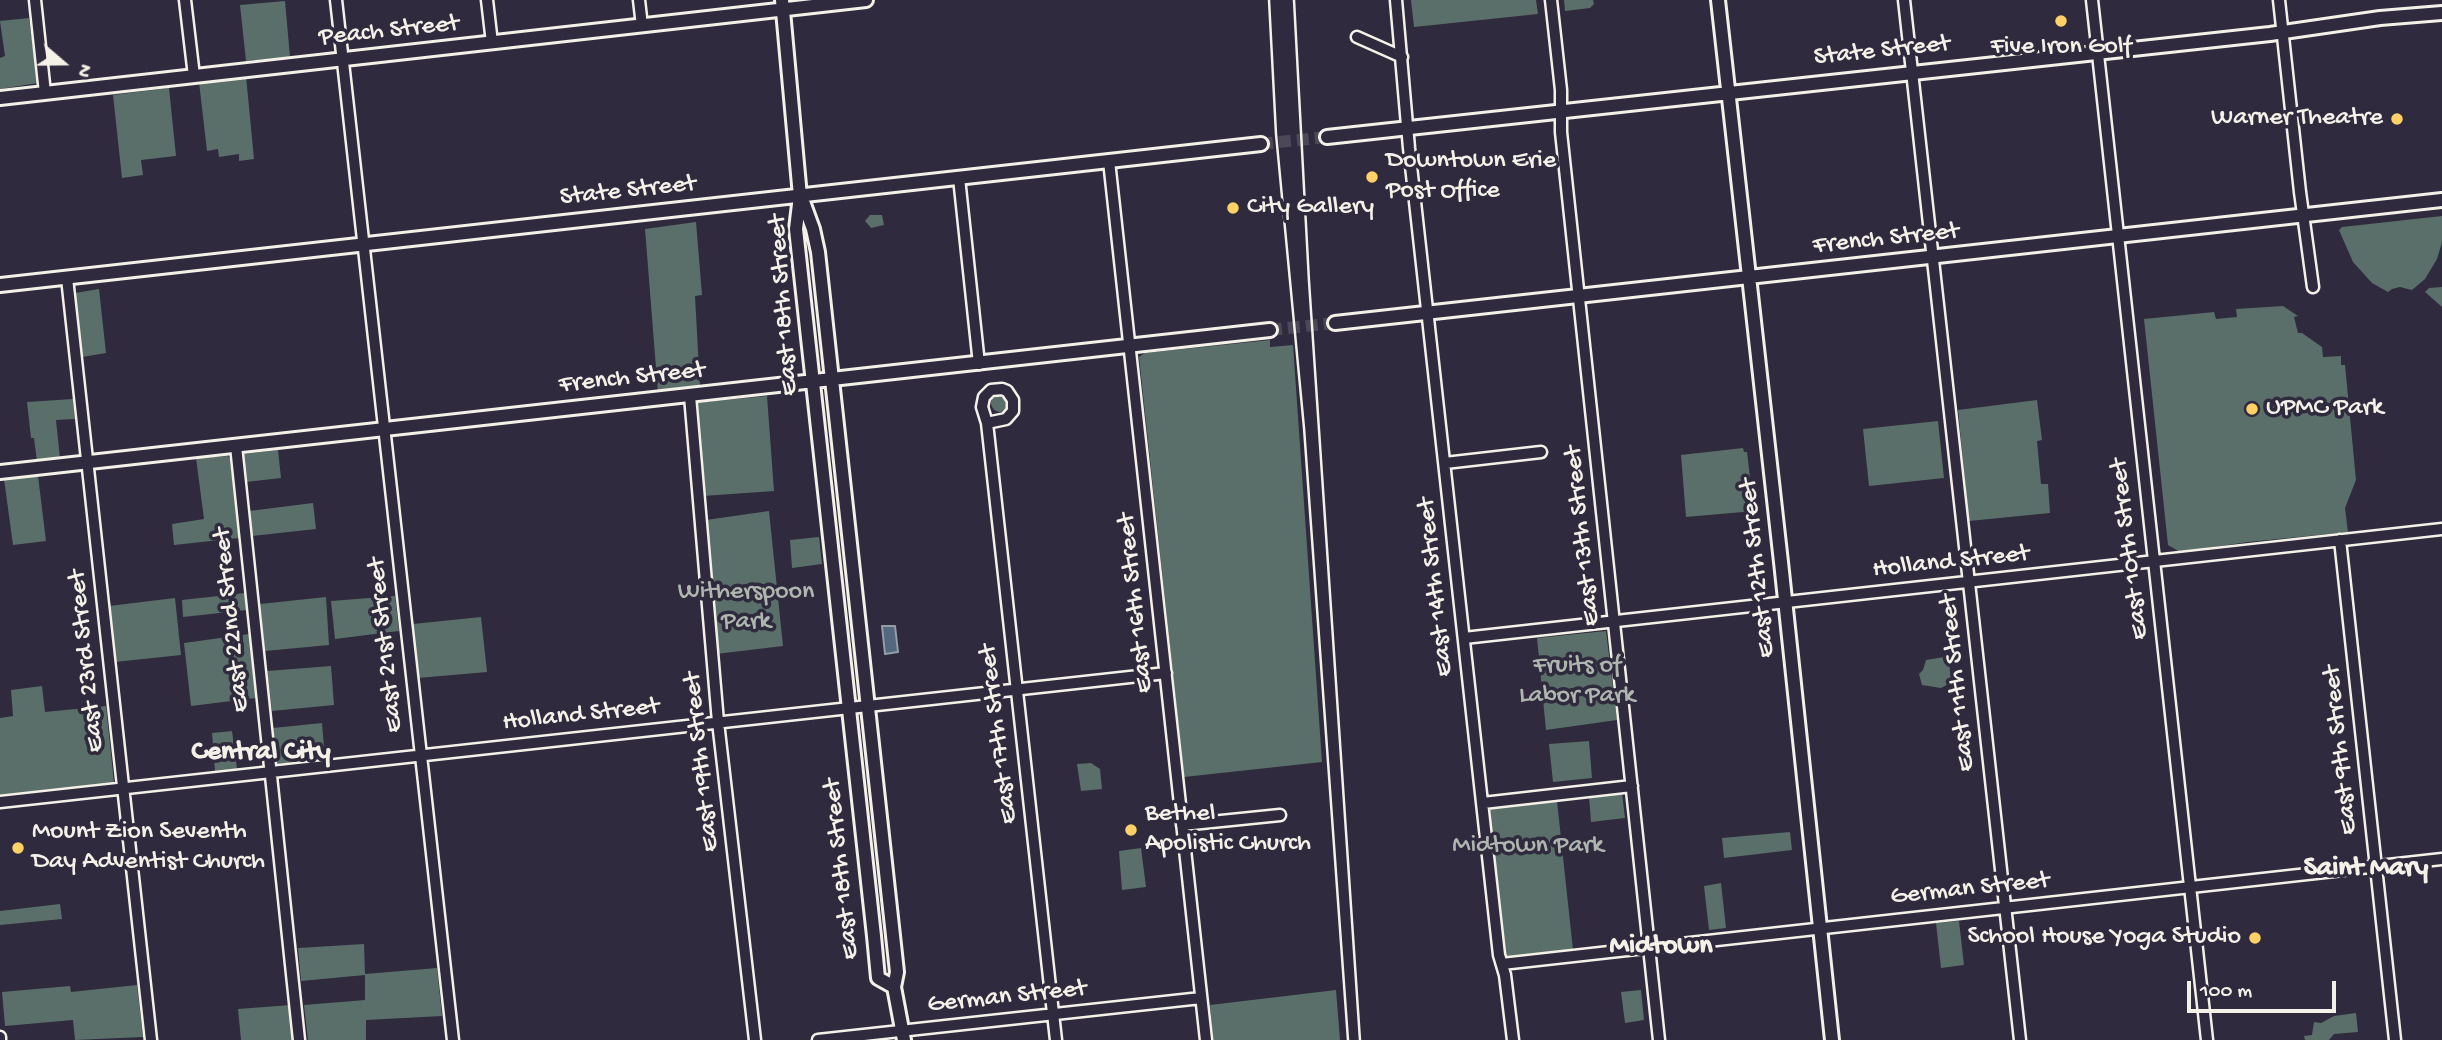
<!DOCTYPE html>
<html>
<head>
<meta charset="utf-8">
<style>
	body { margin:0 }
	#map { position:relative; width:2442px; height:1040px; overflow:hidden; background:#2f2a3d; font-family:"Gochi Hand",sans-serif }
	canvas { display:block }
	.north { position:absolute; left:28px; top:28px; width:70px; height:70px; -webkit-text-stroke:5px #2f2a3d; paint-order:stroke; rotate:110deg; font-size:19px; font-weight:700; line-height:28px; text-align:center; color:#f4f1e8 }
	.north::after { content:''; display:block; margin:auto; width:24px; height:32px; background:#f4f1e8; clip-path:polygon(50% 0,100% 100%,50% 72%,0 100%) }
	.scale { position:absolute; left:2187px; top:981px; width:149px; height:32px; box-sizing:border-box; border:4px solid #f4f1e8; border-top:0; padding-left:9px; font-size:21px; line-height:24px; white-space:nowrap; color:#f4f1e8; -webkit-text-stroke:5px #2f2a3d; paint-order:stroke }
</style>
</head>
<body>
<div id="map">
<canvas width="2442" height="1040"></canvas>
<div class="north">N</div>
<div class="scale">100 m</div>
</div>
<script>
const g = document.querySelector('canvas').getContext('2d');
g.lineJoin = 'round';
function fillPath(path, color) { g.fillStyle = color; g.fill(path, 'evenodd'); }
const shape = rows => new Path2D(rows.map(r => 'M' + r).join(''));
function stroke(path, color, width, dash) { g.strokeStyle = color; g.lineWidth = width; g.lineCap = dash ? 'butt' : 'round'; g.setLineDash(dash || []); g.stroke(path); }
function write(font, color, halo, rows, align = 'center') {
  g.font = font + ' "Gochi Hand",sans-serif'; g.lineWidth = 7; g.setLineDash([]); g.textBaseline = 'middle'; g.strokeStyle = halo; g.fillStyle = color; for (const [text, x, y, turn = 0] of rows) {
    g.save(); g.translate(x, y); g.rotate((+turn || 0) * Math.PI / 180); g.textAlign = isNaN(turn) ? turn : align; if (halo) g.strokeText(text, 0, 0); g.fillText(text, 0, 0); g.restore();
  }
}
fillPath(shape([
	[1411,0,1536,0,1538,14,1414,27],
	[1564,0,1593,0,1594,4,1590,8,1565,11],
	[285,1,290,57,246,61,240,5],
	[29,18,38,83,0,89,0,58,5,56,0,21],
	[246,76,254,159,239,161,239,154,219,157,218,149,207,151,199,82],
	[169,88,176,156,141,160,143,175,122,178,113,95],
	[870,215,882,215,884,225,871,228,865,221],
	[2442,216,2442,242,2437,259,2425,279,2412,290,2400,287,2392,289,2388,292,2372,283,2353,262,2339,230,2342,227],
	[696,222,702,295,695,296,700,388,658,393,645,229],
	[2442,287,2442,307,2425,292,2429,288],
	[99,289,106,353,82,357,75,293],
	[2283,306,2298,316,2294,317,2298,333,2302,333,2322,347,2323,357,2341,356,2341,365,2345,365,2356,480,2345,508,2348,532,2248,542,2180,552,2168,545,2144,319,2214,312,2216,319,2237,317,2236,309],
	[1270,340,1270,347,1293,345,1322,762,1184,777,1139,357,1145,353],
	'991 403a9 9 0 1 1 18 0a9 9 0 1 1-18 0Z',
	[767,396,774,491,703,496,695,403],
	[73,399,75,419,56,420,60,459,37,462,34,438,31,438,27,402],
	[2037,400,2042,440,2037,441,2041,484,2048,484,2050,513,1969,521,1958,410],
	[1938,421,1944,478,1869,486,1863,429],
	[1743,448,1744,452,1747,452,1754,511,1686,517,1681,455],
	[278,450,281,478,246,482,244,454],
	[228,456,230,459,239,538,174,545,172,524,204,519,196,458],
	[38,476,46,541,13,545,4,479],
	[313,503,316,529,252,536,249,511],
	[769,511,783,646,716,654,706,520],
	[819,537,822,564,792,568,790,540],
	[245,593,247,610,183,617,182,600],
	[395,596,399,631,335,639,331,601],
	[326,597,329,645,265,651,260,604],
	[175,598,181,655,115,662,109,606],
	[481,617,487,672,418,678,413,624],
	[1606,631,1617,720,1546,730,1537,638],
	[249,634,256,698,191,706,184,643],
	[1944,657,1949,659,1950,672,1954,678,1952,682,1941,688,1922,685,1919,674,1923,670,1926,660],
	[331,666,334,705,272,711,267,671],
	[42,686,45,712,106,706,114,783,0,796,0,718,13,716,11,690],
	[322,723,325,759,277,764,273,728],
	[232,731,237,769,215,771,212,733],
	[1589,741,1592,778,1553,782,1549,744],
	[1091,763,1100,769,1102,789,1081,791,1077,764],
	[1622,793,1625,818,1591,822,1589,796],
	[1557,801,1573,950,1506,958,1489,810,1491,808],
	[1790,832,1792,850,1724,858,1722,838],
	[1141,848,1146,887,1122,890,1119,851],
	[1721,883,1726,928,1709,930,1704,886],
	[60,904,62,919,0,925,0,911],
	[1959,921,1964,965,1941,968,1936,923],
	[364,944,365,974,437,968,442,1016,366,1020,366,1040,308,1040,304,1005,365,1000,365,975,301,981,298,948],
	[137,985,143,1037,75,1040,73,1020,5,1026,2,992,70,986,71,992],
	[1336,990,1340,1040,1213,1040,1210,1005],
	[1641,990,1644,1020,1625,1023,1621,992],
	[291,1005,294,1040,241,1040,238,1009],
	[2356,1013,2358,1032,2334,1034,2329,1040,2305,1040,2304,1036,2312,1035,2314,1022,2321,1023,2334,1016]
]), '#5a6f69');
const water = shape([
	[882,626,895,626,898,652,885,654,882,626]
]);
fillPath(water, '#53677e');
stroke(water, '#939ea8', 2);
stroke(shape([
	[1261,144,1327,137],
	[1270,330,1335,323]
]), '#4d4857', 12, [12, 6]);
const minor = shape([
	[35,0,45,93],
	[185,0,194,76],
	[336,0,453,1040],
	[487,0,492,43],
	[639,0,642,26],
	[1396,0,1409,148,1499,955,1505,975,1513,1040],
	[1551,0,1561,90,1561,132,1659,1040],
	[1904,0,2020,1040],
	[2092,0,2207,1040],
	[2279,0,2300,192,2313,287],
	[1357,37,1402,57],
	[1109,161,1206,1040],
	[959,178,979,364],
	[67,278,151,1040],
	[1002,389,1007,391,1013,400,1013,411,1006,419,987,423,982,407,984,397,991,390,1002,389],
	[690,396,718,722,755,1040],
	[987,423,1056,1040],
	[236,446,299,1040],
	[1445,463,1541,452],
	[2340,540,2395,1040],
	[1464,638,2442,529],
	[0,802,1166,673],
	[1483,803,1632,786],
	[1182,825,1280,815],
	[1502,964,2442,859],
	[0,1037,0,1040],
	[818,1040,1201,998]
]);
const major = shape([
	[782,0,800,196,796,229,874,936,878,978,894,987],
	[1718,0,1781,562,1832,1040],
	[0,98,866,0],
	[1327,137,2270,34,2380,18,2442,13],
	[801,196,813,229,818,252,897,972,894,987,904,1040],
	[0,285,1261,144],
	[1335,323,2442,200],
	[0,472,1270,330]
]);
stroke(minor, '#f4f1e8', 15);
stroke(major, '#f4f1e8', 18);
stroke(minor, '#2f2a3d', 10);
stroke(major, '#2f2a3d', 12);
stroke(shape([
	[1269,0,1276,134,1304,428,1348,1040],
	[1294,0,1309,281,1360,1040]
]), '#f4f1e8', 2.5);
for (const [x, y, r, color] of [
	[2061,21,7,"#ffd166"],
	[2397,119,7,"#ffd166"],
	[1372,177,7,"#ffd166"],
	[1233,208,7,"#ffd166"],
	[2252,409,7,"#ffd166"],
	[1131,830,7,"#ffd166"],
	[18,848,7,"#ffd166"],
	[2255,938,7,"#ffd166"]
]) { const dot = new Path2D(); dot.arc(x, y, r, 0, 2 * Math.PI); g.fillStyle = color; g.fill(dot); stroke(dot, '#2f2a3d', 2.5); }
write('26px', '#f4f1e8', '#2f2a3d', [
	["Peach Street",389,32,-6],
	["State Street",1882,52,-6],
	["State Street",628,192,-6],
	["French Street",1886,240,-6],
	["East 18th Street",785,305,-94],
	["French Street",632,379,-6],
	["East 13th Street",1584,536,-96],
	["East 10th Street",2131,549,-97],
	["Holland Street",1951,563,-6],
	["East 12th Street",1759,568,-96],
	["East 14th Street",1437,587,-96],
	["East 16th Street",1137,603,-96],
	["East 22nd Street",233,620,-96],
	["East 21st Street",387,645,-96],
	["East 23rd Street",88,661,-96],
	["East 11th Street",1959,683,-96],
	["Holland Street",581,716,-6],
	["East 17th Street",1000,734,-97],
	["East 9th Street",2342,750,-96],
	["East 19th Street",703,762,-96],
	["East 18th Street",843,869,-96],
	["German Street",1970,890,-6],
	["German Street",1007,998,-6]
]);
write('26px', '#f4f1e8', '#2f2a3d', [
	["Five Iron Golf",2061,48,"center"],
	["Warner Theatre",2383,119,"right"],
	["Downtown Erie",1386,162],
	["Post Office",1386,192],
	["City Gallery",1247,208],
	["UPMC Park",2266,409],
	["Bethel",1145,815],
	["Apolistic Church",1145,845],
	["Mount Zion Seventh",32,833],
	["Day Adventist Church",32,863],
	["School House Yoga Studio",2241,938,"right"]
], 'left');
write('26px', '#afb6af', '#2f2a3d', [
	["Witherspoon",746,593],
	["Park",746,623],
	["Fruits of",1577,667],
	["Labor Park",1577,697],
	["Midtown Park",1528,847]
]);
write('bold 28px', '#f4f1e8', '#2f2a3d', [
	["Central City",261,754],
	["Saint Mary",2366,870],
	["Midtown",1661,948]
]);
</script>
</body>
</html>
